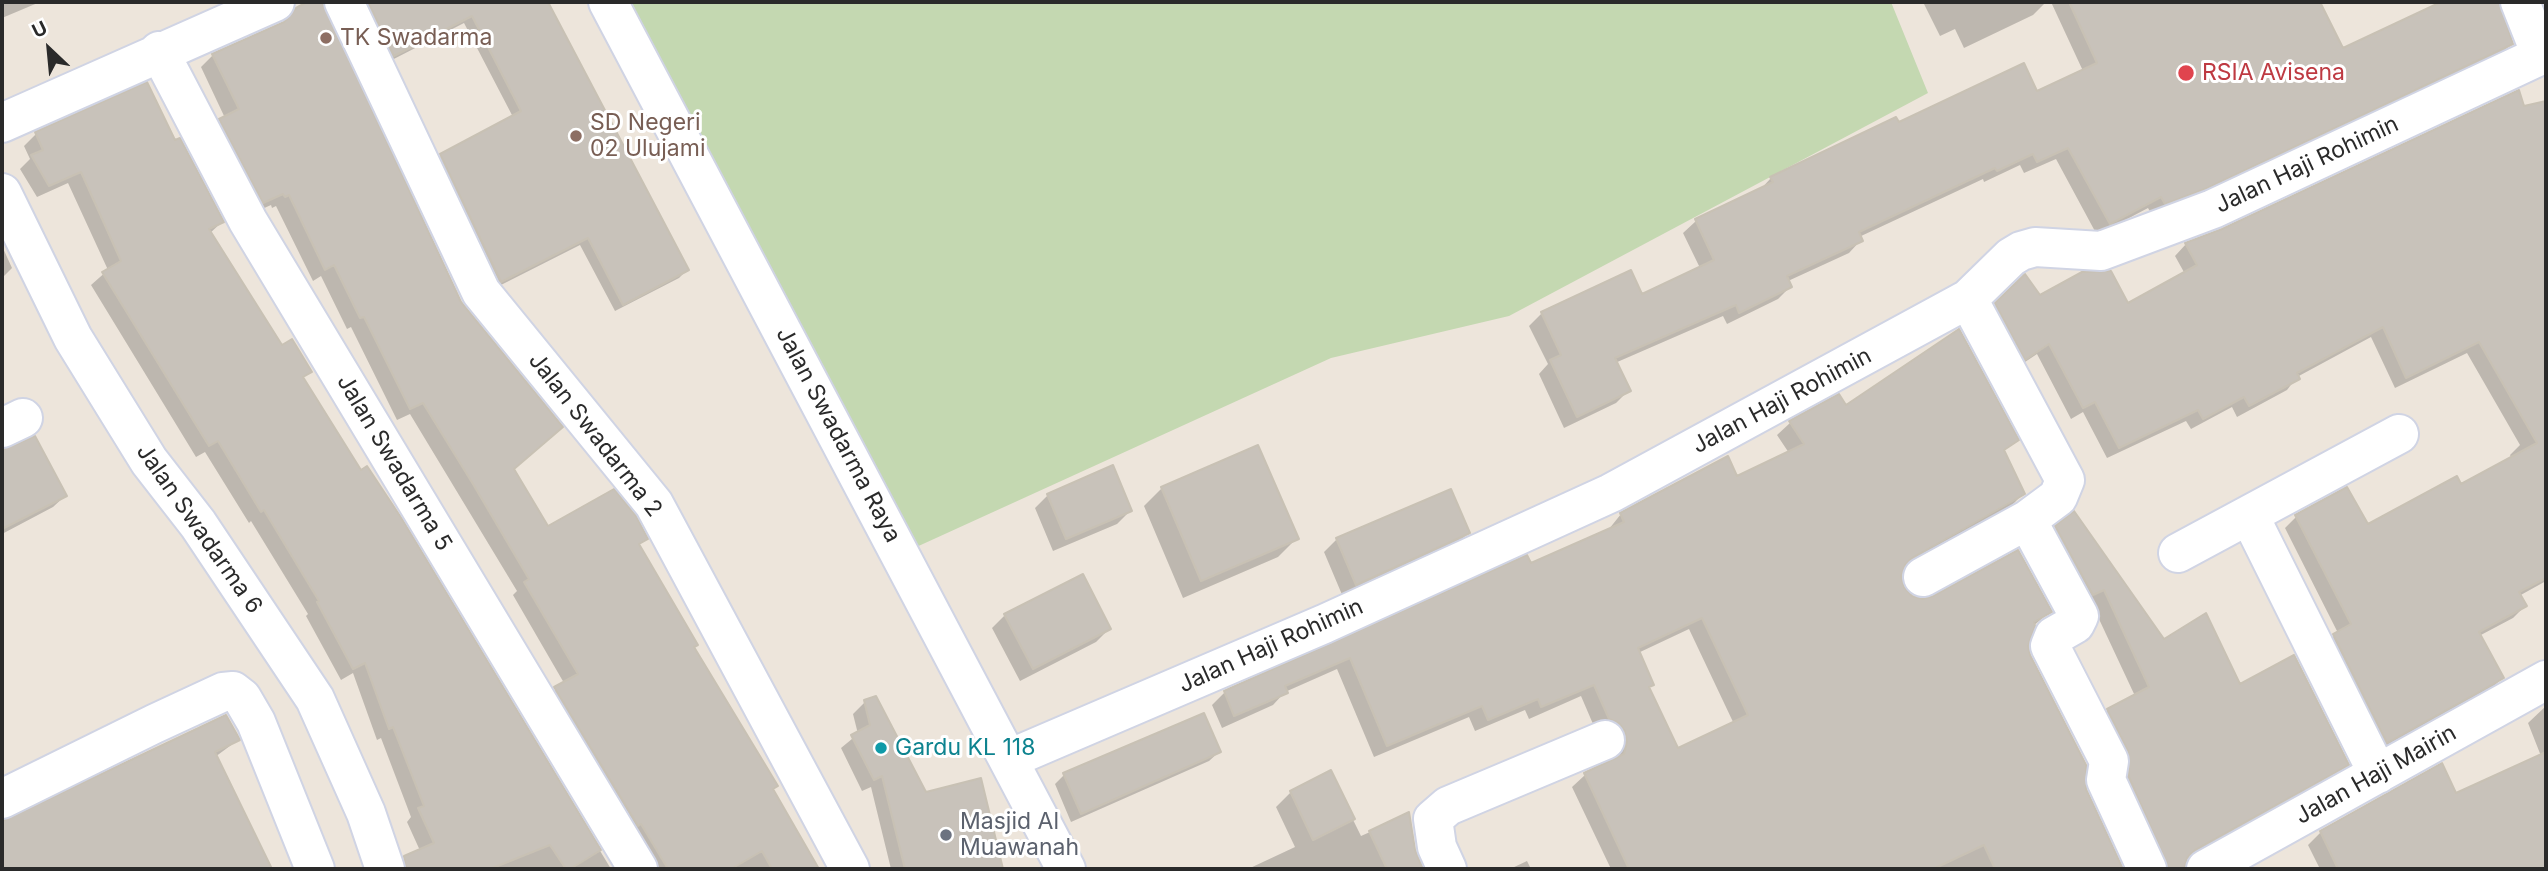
<!DOCTYPE html>
<html>
<head>
<meta charset="utf-8">
<style>
	body { margin:0 }
	#map { position:relative; width:2548px; height:871px; overflow:hidden; background:#ede5db; font-family:Inter,sans-serif }
	canvas { display:block }
	.frame { position:absolute; inset:0; border:4px solid #2a2a2a; pointer-events:none }
	.north { position:absolute; left:14px; top:14px; width:70px; height:70px; -webkit-text-stroke:5px #fff; paint-order:stroke; rotate:334deg; font-size:19px; font-weight:700; line-height:28px; text-align:center; color:#2a2a2a }
	.north::after { content:''; display:block; margin:auto; width:24px; height:32px; background:#2a2a2a; clip-path:polygon(50% 0,100% 100%,50% 72%,0 100%) }
</style>
</head>
<body>
<div id="map">
<canvas width="2548" height="871"></canvas>
<div class="frame"></div>
<div class="north">U</div>
</div>
<script>
const g = document.querySelector('canvas').getContext('2d');
g.lineJoin = 'round';
function fillPath(path, color) { g.fillStyle = color; g.fill(path, 'evenodd'); }
const shape = rows => new Path2D(rows.map(r => 'M' + r).join(''));
function stroke(path, color, width, dash) { g.strokeStyle = color; g.lineWidth = width; g.lineCap = dash ? 'butt' : 'round'; g.setLineDash(dash || []); g.stroke(path); }
function write(font, color, halo, rows, align = 'center') {
  g.font = font + ' Inter,sans-serif'; g.lineWidth = 6; g.setLineDash([]); g.textBaseline = 'middle'; g.strokeStyle = halo; g.fillStyle = color; for (const [text, x, y, turn = 0] of rows) {
    g.save(); g.translate(x, y); g.rotate((+turn || 0) * Math.PI / 180); g.textAlign = isNaN(turn) ? turn : align; if (halo) g.strokeText(text, 0, 0); g.fillText(text, 0, 0); g.restore();
  }
}
fillPath(shape([
	[612,2,1891,2,1928,93,1509,316,1331,358,901,554]
]), '#c4d8b1');
fillPath(shape([
	[2,2,40,2,2,18],
	[311,2,323,2,322,12,512,470,547,529,646,539,638,546,817,869,644,869,543,701,564,683,513,595,517,591,410,414,397,420,351,327,347,329,321,276,313,281,276,206,272,208,271,205,251,214,208,132,225,118,201,67,213,55,281,25,297,9],
	[357,2,546,2,687,270,679,278,615,311,580,245,493,289,433,164,441,156,513,117,464,23,386,63],
	[1923,2,2046,2,2033,15,1964,48,1955,29,1940,36],
	[2051,2,2318,2,2342,50,2441,2,2497,2,2511,44,2499,56,2191,201,2152,215,2148,208,2097,235,2056,159,2024,173,2020,165,1984,182,1983,179,1859,237,1861,240,1849,253,1788,281,1790,287,1778,299,1727,324,1723,316,1615,363,1628,391,1616,403,1564,428,1539,374,1548,364,1529,326,1542,313,1630,273,1641,296,1700,268,1683,233,1696,221,1759,191,1771,178,1898,125,2037,93,2083,71],
	[147,85,174,142,222,222,209,234,282,347,309,372,302,379,361,473,400,519,611,869,421,869,417,859,422,855,407,822,411,817,381,738,377,740,353,673,341,680,306,616,308,614,251,521,249,523,205,452,196,457,91,285,108,270,68,183,37,197,20,169,30,159,24,146,36,134],
	[2546,103,2546,581,2519,596,2525,606,2513,618,2479,636,2502,678,2490,690,2375,754,2322,647,2338,633,2285,528,2297,516,2368,526,2460,486,2512,459,2510,455,2520,445,2467,353,2395,388,2371,337,2297,377,2287,390,2237,417,2232,407,2191,429,2186,421,2107,458,2083,412,2071,419,2037,354,2013,370,1984,316,2025,277,2040,297,2127,305,2185,274,2175,256,2186,244,2522,108],
	[2,246,12,268,2,278],
	[1838,397,1845,408,2016,439,2003,452,2023,494,2010,507,1902,568,1899,576,1902,588,1911,598,1923,601,2050,612,2033,626,2026,646,2084,790,2121,869,1611,869,1572,787,1585,775,1614,761,1615,756,1596,731,1581,696,1529,719,1525,710,1475,731,1469,717,1374,757,1337,669,1285,692,1273,705,1222,728,1212,705,1225,692,1530,565,1609,529,1621,514,1736,478,1789,453,1777,435,1790,423],
	[1689,629,1734,724,1677,750,1648,688,1638,653],
	[2,449,11,450,65,496,53,507,2,534],
	[1162,488,1297,538,1278,557,1183,598,1144,506],
	[1048,495,1130,511,1117,524,1053,551,1035,508],
	[2056,528,2163,642,2239,687,2347,764,2334,777,2185,860,2183,869,2151,869,2095,723,2108,710,2135,696,2091,602,2044,540],
	[1468,533,1455,546,1343,597,1324,552,1337,539],
	[1005,615,1109,629,1096,642,1020,681,992,628],
	[865,702,925,794,980,780,1001,869,891,869,871,787,862,791,841,748,858,734,853,714],
	[2546,706,2546,869,2320,869,2308,845,2321,832,2455,795,2541,756,2528,723],
	[238,740,215,757,272,869,2,869,2,822],
	[1219,752,1209,761,1071,822,1055,784,1064,775],
	[1330,773,1361,836,1408,815,1415,856,1423,869,1248,869,1295,847,1276,807,1291,792],
	[1527,861,1531,869,1510,869]
]), '#0003');
const building = shape([
	[307,2,322,2,461,302,563,427,514,469,548,526,614,489,636,516,648,539,639,544,698,645,694,647,778,786,773,789,819,869,772,869,762,851,731,869,668,869,641,824,638,826,554,687,578,674,524,582,529,579,473,484,423,403,410,409,364,317,360,318,334,265,325,270,289,195,285,197,283,194,263,203,219,119,239,109,212,54,284,22,296,8,307,2],
	[368,2,548,2,689,270,623,305,588,238,501,282,440,154,521,111,472,16,394,56,368,2],
	[2069,2,2320,2,2343,48,2441,2,2499,2,2513,44,2205,189,2165,204,2161,197,2110,224,2068,148,2037,162,2033,154,1997,171,1995,168,1859,232,1863,241,1787,276,1792,287,1739,313,1736,305,1615,358,1631,391,1577,417,1550,360,1561,355,1541,312,1631,270,1642,294,1714,260,1695,219,1773,182,1770,177,1896,117,1899,122,2024,63,2037,91,2097,63,2069,2],
	[147,82,175,140,180,138,224,222,209,229,282,345,292,339,312,372,303,377,361,470,367,466,402,519,601,850,570,869,566,869,550,845,490,869,406,869,404,856,434,843,418,808,424,806,393,727,389,729,365,663,353,669,317,602,319,601,264,510,261,512,218,441,209,446,102,272,121,261,81,172,49,186,31,155,43,150,35,132,147,82],
	[2519,90,2524,106,2546,101,2546,578,2519,592,2527,606,2479,632,2504,678,2387,743,2333,634,2351,624,2295,515,2347,487,2368,524,2457,476,2461,484,2537,443,2479,342,2406,378,2383,327,2297,373,2300,379,2249,406,2244,397,2203,419,2198,410,2119,448,2095,402,2083,408,2049,344,2025,360,1995,303,2025,274,2040,295,2082,272,2111,271,2128,303,2197,265,2185,243,2222,229,2519,90],
	[1959,329,2019,440,2004,450,2025,494,1912,558,1905,565,1901,576,1904,587,1912,596,1923,599,1933,596,2018,550,2052,612,2034,622,2035,626,2028,646,2030,655,2086,765,2086,789,2123,869,1995,869,1984,845,1933,869,1629,869,1584,773,1624,754,1627,742,1625,731,1619,723,1609,719,1594,685,1541,707,1538,699,1488,720,1482,706,1387,746,1350,658,1285,686,1288,693,1234,716,1224,691,1527,555,1531,563,1624,522,1620,513,1728,456,1737,476,1804,444,1789,421,1839,394,1846,405,1959,329],
	[1702,618,1748,715,1678,748,1649,687,1654,685,1638,648,1702,618],
	[35,436,67,496,2,529,2,450,35,436],
	[1258,445,1299,539,1201,581,1161,487,1258,445],
	[1113,465,1132,511,1066,539,1047,494,1113,465],
	[1451,489,1470,533,1356,585,1336,538,1451,489],
	[2074,511,2164,639,2206,613,2240,684,2294,655,2349,765,2195,850,2187,858,2184,869,2169,869,2129,777,2128,751,2107,709,2149,687,2104,590,2093,595,2055,526,2074,511],
	[1083,574,1111,629,1033,669,1004,614,1083,574],
	[876,696,926,792,981,778,1003,869,905,869,882,776,874,780,851,735,870,725,864,700,876,696],
	[1204,713,1221,752,1081,814,1063,773,1204,713],
	[226,715,240,740,215,752,272,869,2,869,2,821,226,715],
	[2546,752,2546,869,2338,869,2320,831,2442,763,2456,793,2546,752],
	[1331,770,1355,819,1313,840,1290,791,1331,770],
	[1409,812,1415,850,1423,869,1387,869,1369,831,1409,812]
]);
fillPath(building, '#c8c2ba');
stroke(building, '#c8c1b4', 2);
const minor = shape([
	[344,2,481,292,654,504,850,869],
	[2520,2,2541,55],
	[159,51,248,221,638,869],
	[2,123,275,2],
	[2,193,73,338,149,461,198,524,315,699,366,813,385,869],
	[2,428,23,418],
	[2249,515,2378,774],
	[2027,520,2079,616,2075,624,2054,636,2050,646,2109,761,2106,780,2147,869],
	[2178,553,2399,434],
	[1923,577,2027,520,2058,497,2065,480,1968,299],
	[1009,759,1324,624,1611,493,1968,299,2011,257,2021,251,2035,247,2101,251,2213,209,2546,53],
	[2,799,154,724,223,692,233,691,242,698,256,722,315,869],
	[1447,869,1437,847,1433,819,1448,806,1605,740],
	[2206,869,2546,680]
]);
const secondary = shape([
	[608,2,1066,869]
]);
stroke(minor, '#d0d4e4', 42);
stroke(secondary, '#d0d4e4', 42);
stroke(minor, '#fff', 38);
stroke(secondary, '#fff', 38);
for (const [x, y, r, color] of [
	[326,38,7,"#8d6e63"],
	[2186,73,9,"#e0444e"],
	[576,136,7,"#8d6e63"],
	[881,748,7,"#0f9aa8"],
	[946,835,7,"#6b7280"]
]) { const dot = new Path2D(); dot.arc(x, y, r, 0, 2 * Math.PI); g.fillStyle = color; g.fill(dot); stroke(dot, '#fff', 2.5); }
write('23px', '#785e54', '#fff', [
	["TK Swadarma",340,38],
	["SD Negeri",590,123],
	["02 Ulujami",590,149]
], 'left');
write('23px', '#be3a42', '#fff', [
	["RSIA Avisena",2202,73]
], 'left');
write('23px', '#2a2a2a', '#fff', [
	["Jalan Haji Rohimin",2307,165,-25],
	["Jalan Haji Rohimin",1782,401,-28],
	["Jalan Swadarma 2",595,435,52],
	["Jalan Swadarma Raya",838,435,62],
	["Jalan Swadarma 5",394,463,59],
	["Jalan Swadarma 6",199,529,55],
	["Jalan Haji Rohimin",1271,646,-24],
	["Jalan Haji Mairin",2376,775,-29]
]);
write('23px', '#0d838f', '#fff', [
	["Gardu KL 118",895,748]
], 'left');
write('23px', '#5b616d', '#fff', [
	["Masjid Al",960,822],
	["Muawanah",960,848]
], 'left');
</script>
</body>
</html>
